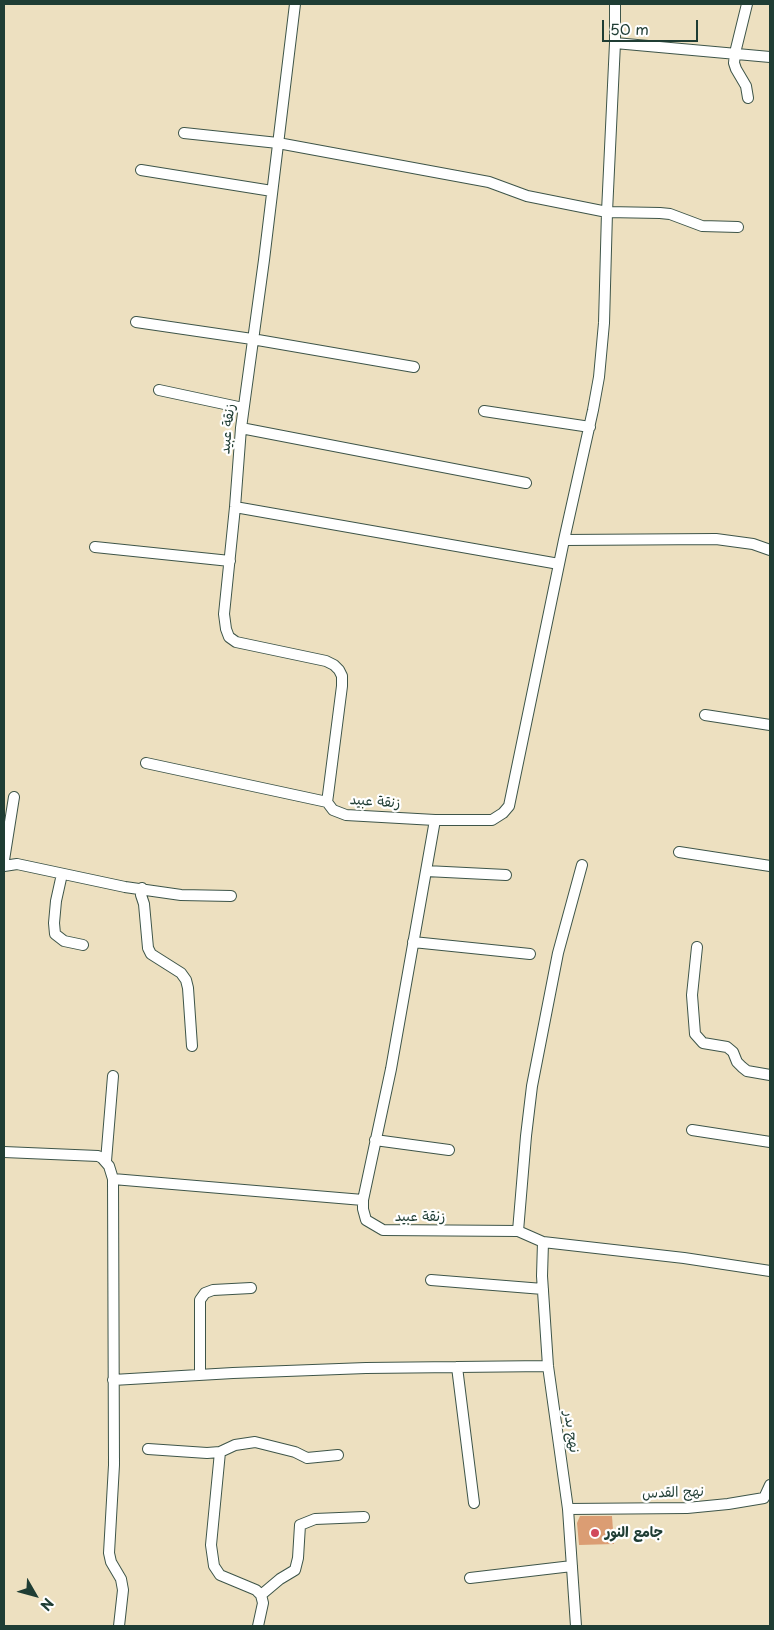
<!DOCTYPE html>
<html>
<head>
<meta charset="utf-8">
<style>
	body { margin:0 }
	#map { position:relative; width:774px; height:1630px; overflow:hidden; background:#ede0c0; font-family:"Playpen Sans",sans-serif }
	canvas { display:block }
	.frame { position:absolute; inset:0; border:5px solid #1f3d34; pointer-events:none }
	.north { position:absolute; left:10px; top:1570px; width:50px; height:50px; -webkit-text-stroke:4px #fff; paint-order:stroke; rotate:128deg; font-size:14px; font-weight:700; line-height:20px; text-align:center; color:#1f3d34 }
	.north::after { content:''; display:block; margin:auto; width:18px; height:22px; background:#1f3d34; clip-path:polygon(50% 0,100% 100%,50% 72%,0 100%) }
	.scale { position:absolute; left:602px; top:20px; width:96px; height:22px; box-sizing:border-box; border:2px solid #1f3d34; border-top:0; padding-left:6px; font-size:15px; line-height:18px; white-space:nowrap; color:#1f3d34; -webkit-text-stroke:4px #fff; paint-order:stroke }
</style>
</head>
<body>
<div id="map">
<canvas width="774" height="1630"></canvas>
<div class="frame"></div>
<div class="north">N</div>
<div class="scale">50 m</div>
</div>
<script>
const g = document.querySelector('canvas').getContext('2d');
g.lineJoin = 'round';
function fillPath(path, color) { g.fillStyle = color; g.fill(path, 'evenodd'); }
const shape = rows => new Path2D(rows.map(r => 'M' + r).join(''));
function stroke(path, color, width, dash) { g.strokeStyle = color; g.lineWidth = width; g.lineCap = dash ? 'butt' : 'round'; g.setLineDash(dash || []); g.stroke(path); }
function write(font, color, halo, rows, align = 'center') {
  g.font = font + ' "Playpen Sans","Playpen Sans Arabic",sans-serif'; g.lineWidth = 4.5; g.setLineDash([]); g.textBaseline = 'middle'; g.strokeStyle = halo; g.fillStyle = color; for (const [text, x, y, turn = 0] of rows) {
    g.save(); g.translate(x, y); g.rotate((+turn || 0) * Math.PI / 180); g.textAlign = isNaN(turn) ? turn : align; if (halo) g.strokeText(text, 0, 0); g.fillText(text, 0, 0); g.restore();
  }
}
fillPath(shape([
	[580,1516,612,1516,614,1544,579,1545,577,1523]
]), '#db9d73');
const minor = shape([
	[295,4,264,260,241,428,235,507,224,614,226,629,229,637,236,642,326,661,334,665,339,670,342,676,342,686,328,795,327,802,333,810,346,815,435,820,391,1069,363,1200,363,1209,366,1220,383,1230,518,1231,543,1242,684,1258,770,1271],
	[747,4,735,53,734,63,736,69,746,86,748,98],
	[615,43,770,57],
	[184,133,278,143,489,182,527,196,607,212,660,213,670,214,702,226,738,227],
	[141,170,272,191],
	[136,322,252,339,414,367],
	[159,390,243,408],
	[484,411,590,427],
	[241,428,526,483],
	[235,507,559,564],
	[564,540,716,539,753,544,770,550],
	[95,547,230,561],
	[705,715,770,725],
	[146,763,327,802],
	[435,820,492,820,503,813,509,806,564,540,593,410,599,377,604,323,607,212,615,43,615,4],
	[679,852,770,866],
	[4,860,14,797],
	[4,866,17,864,125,887,181,895,231,896],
	[426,871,506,875],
	[62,874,56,901,54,923,55,934,64,941,83,945],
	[142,888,141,895,144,904,148,948,151,954,181,973,186,980,188,988,192,1046],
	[413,942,530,954],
	[697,947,692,995,695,1034,703,1043,727,1047,733,1052,737,1062,742,1067,747,1071,770,1075],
	[692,1130,770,1142],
	[375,1140,449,1150],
	[4,1152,98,1156,102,1158,109,1166,113,1179,114,1465,109,1553,111,1562,121,1579,123,1590,119,1626],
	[106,1161,113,1076],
	[113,1179,363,1200],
	[518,1231,526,1136,532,1086,558,953,582,865],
	[543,1242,542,1276,548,1366,568,1509,576,1626],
	[431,1280,543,1289],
	[457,1367,474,1503],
	[200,1375,200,1300,205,1293,213,1290,251,1288],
	[113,1380,233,1373,366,1368,548,1366],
	[148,1449,207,1453,220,1452,235,1445,255,1442,295,1452,307,1458,338,1455],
	[220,1452,211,1545,214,1566,220,1575,256,1590,261,1595,263,1603,258,1626],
	[568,1509,687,1508,728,1504,764,1498,770,1485],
	[470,1578,572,1566],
	[261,1595,280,1579,295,1570,298,1558,300,1525,315,1519,364,1517]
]);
stroke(minor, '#3e5549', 12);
stroke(minor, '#fff', 10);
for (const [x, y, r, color] of [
	[595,1533,5,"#d1495b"]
]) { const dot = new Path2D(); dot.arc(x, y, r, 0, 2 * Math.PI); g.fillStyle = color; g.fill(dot); stroke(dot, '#fff', 2); }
write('14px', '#1f3d34', '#fff', [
	["زنقة عبيد",228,429,-84],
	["زنقة عبيد",375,802,4],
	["زنقة عبيد",420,1217],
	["نهج بدر",571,1432,82],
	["نهج القدس",673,1493,-2]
]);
write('bold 14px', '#1f3d34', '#fff', [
	["جامع النور",605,1533]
], 'left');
</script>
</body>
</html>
